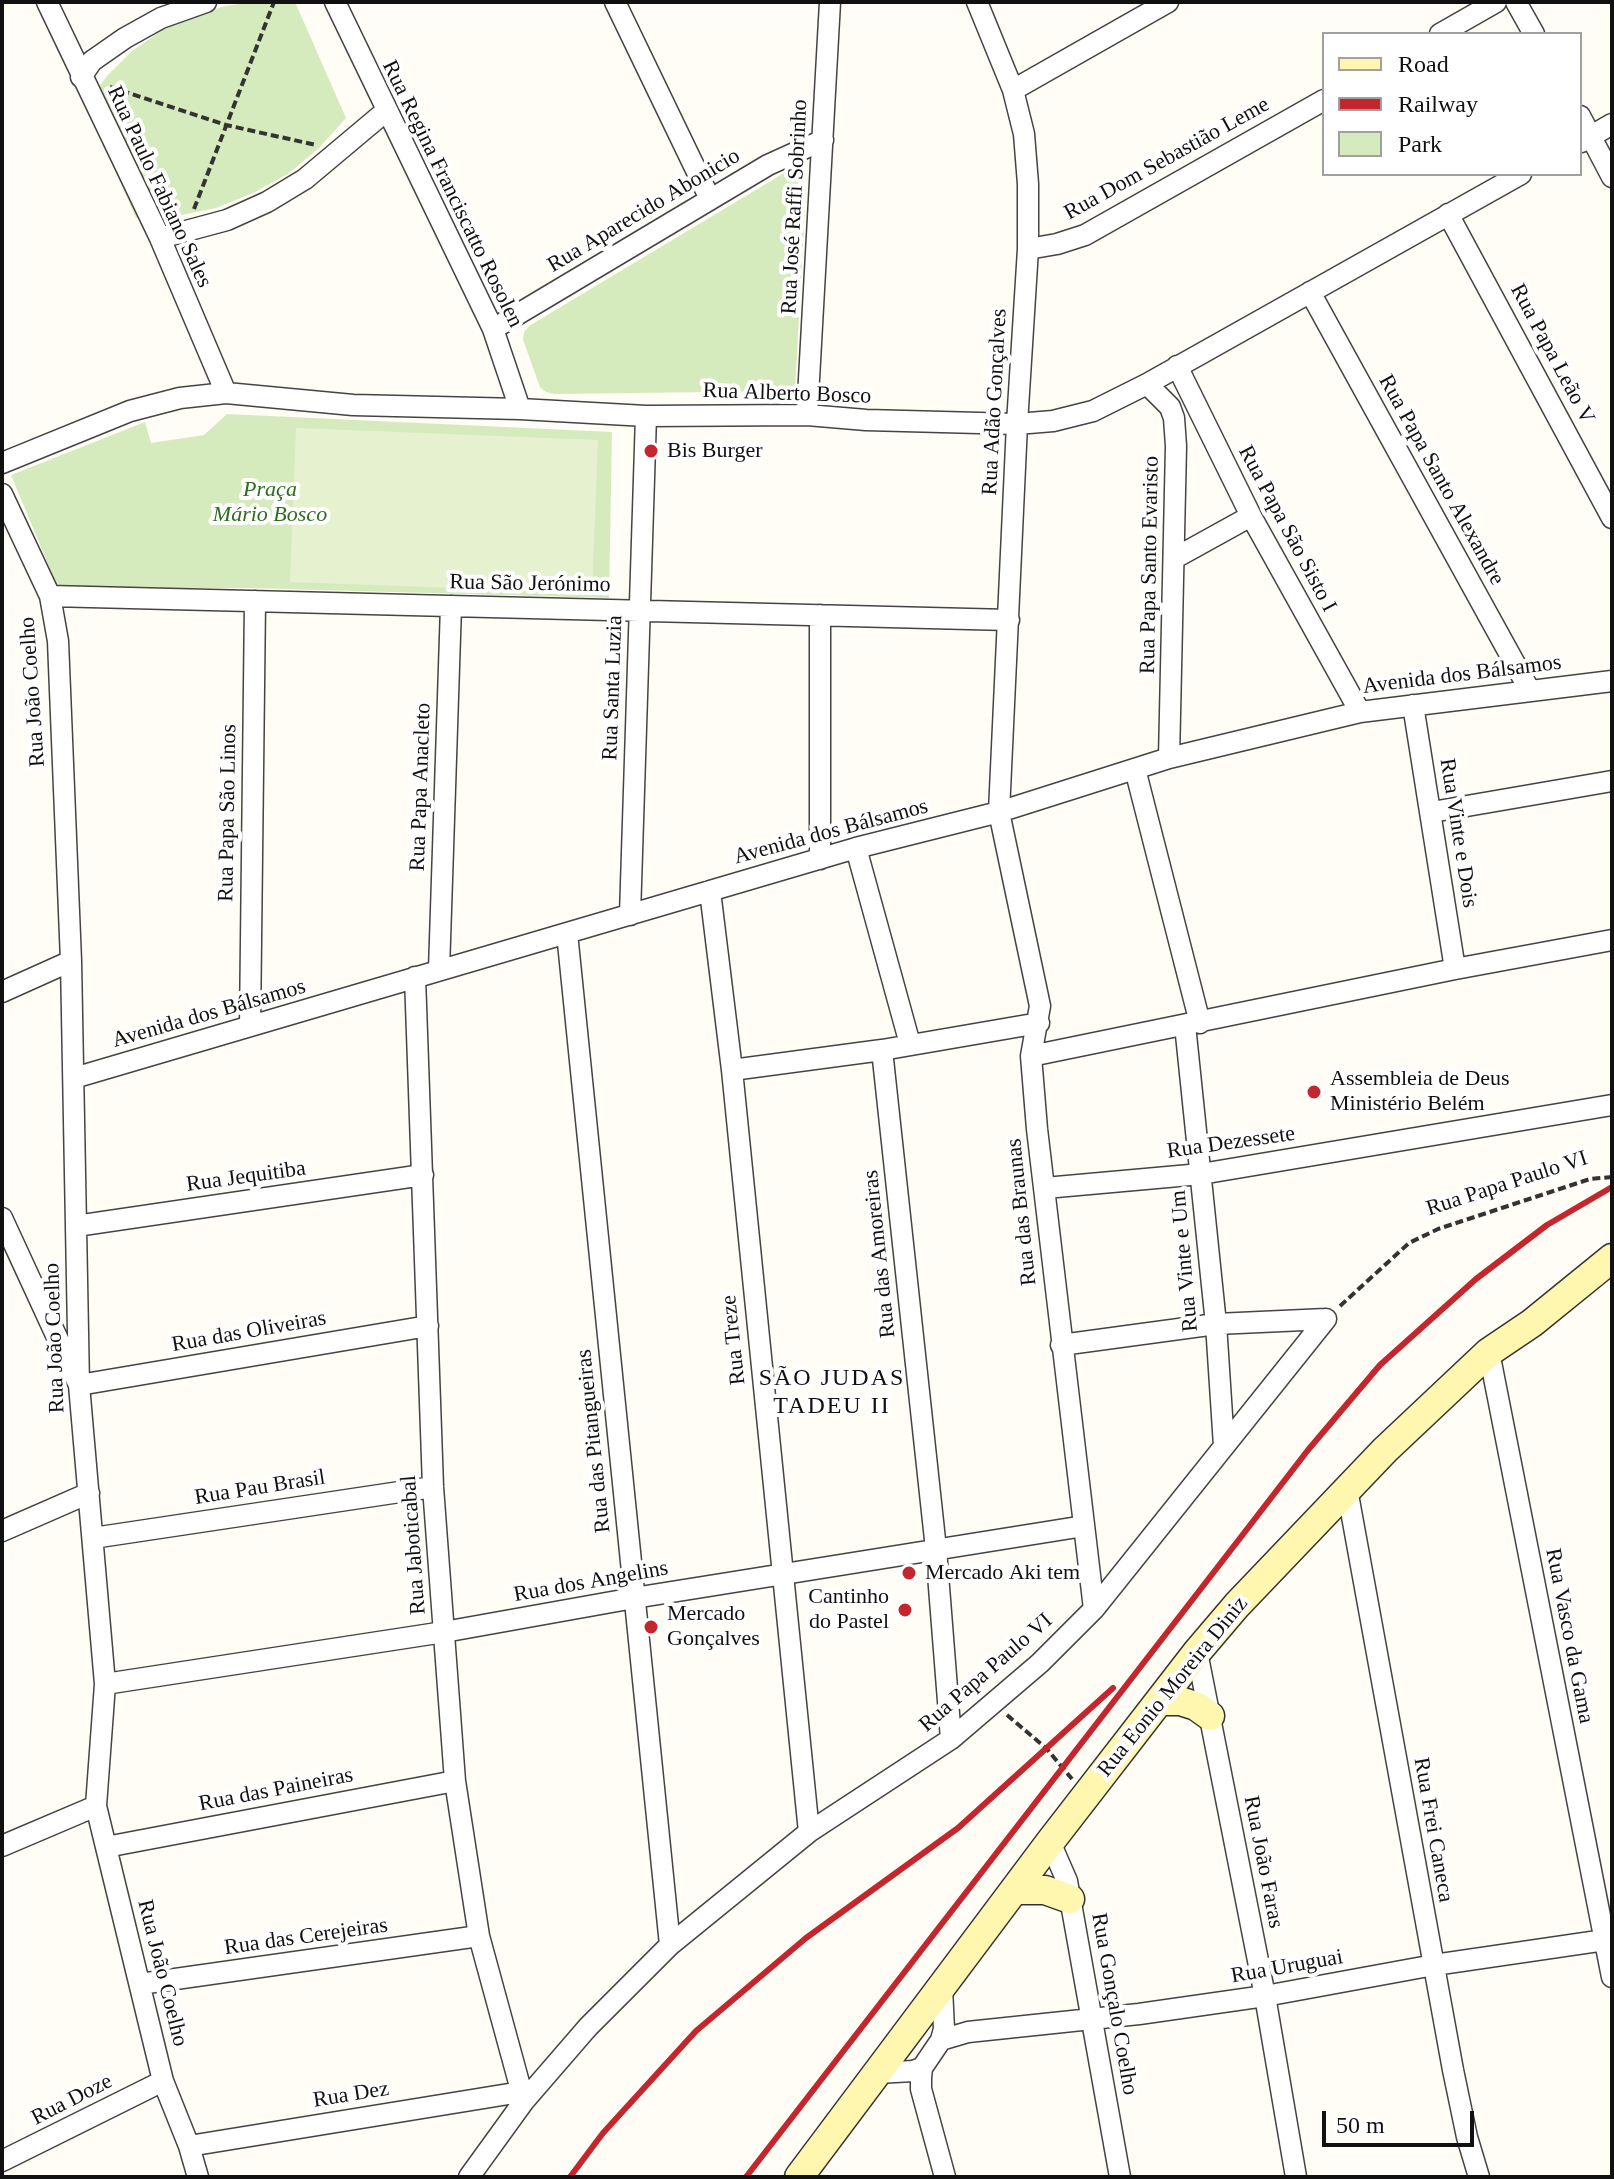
<!DOCTYPE html>
<html>
<head>
<meta charset="utf-8">
<style>
	body { margin:0 }
	#map { position:relative; width:1614px; height:2179px; overflow:hidden; background:#fffdf5; font-family:"Times New Roman",serif }
	canvas { display:block }
	.frame { position:absolute; inset:0; border:4px solid #111; pointer-events:none }
	.legend { position:absolute; left:1322px; top:32px; width:260px; height:144px; box-sizing:border-box; background:#fff; border:2px solid #a0a0a0; margin:0; padding:10px 14px; list-style:none; font-size:24px; color:#111 }
	.legend li { display:flex; align-items:center; gap:16px; height:40px }
	.legend b { width:40px; border:2px solid #a0a0a0 }
	.scale { position:absolute; left:1322px; top:2111px; width:152px; height:36px; box-sizing:border-box; border:4px solid #111; border-top:0; padding-left:10px; font-size:24px; line-height:28px; white-space:nowrap; color:#111; -webkit-text-stroke:6px #fff; paint-order:stroke }
</style>
</head>
<body>
<div id="map">
<canvas width="1614" height="2179"></canvas>
<div class="frame"></div>
<ul class="legend">
<li><b style="height:10px;background:#fff6b0"></b>Road</li>
<li><b style="height:10px;background:#c4262e"></b>Railway</li>
<li><b style="height:22px;background:#d5ebbd"></b>Park</li>
</ul>
<div class="scale">50 m</div>
</div>
<script>
const g = document.querySelector('canvas').getContext('2d');
g.lineJoin = 'round';
function fillPath(path, color) { g.fillStyle = color; g.fill(path, 'evenodd'); }
const shape = rows => new Path2D(rows.map(r => 'M' + r).join(''));
function stroke(path, color, width, dash) { g.strokeStyle = color; g.lineWidth = width; g.lineCap = dash ? 'butt' : 'round'; g.setLineDash(dash || []); g.stroke(path); }
function write(font, color, halo, rows, align = 'center') {
  g.font = font + ' "Times New Roman",serif'; g.lineWidth = 8; g.setLineDash([]); g.textBaseline = 'middle'; g.strokeStyle = halo; g.fillStyle = color; for (const [text, x, y, turn = 0] of rows) {
    g.save(); g.translate(x, y); g.rotate((+turn || 0) * Math.PI / 180); g.textAlign = isNaN(turn) ? turn : align; if (halo) g.strokeText(text, 0, 0); g.fillText(text, 0, 0); g.restore();
  }
}
fillPath(shape([
	[253,2,295,2,346,118,319,148,288,174,253,193,216,208,177,216,136,218,86,104,107,76,132,51,161,31,192,16,225,6],
	[784,173,799,177,806,187,795,391,554,394,546,392,540,387,523,340,524,332,529,326],
	[227,414,612,432,609,598,248,588,58,588,11,475,145,422,151,443,204,435]
]), '#d5ebbd');
fillPath(shape([
	[296,428,598,440,592,593,290,582]
]), '#e6f2cf');
const minor = shape([
	[47,2,160,238,226,393],
	[335,2,493,329,520,409],
	[615,2,710,199],
	[977,2,1013,90,1024,134,1028,184,1028,249,1017,424,999,812,1040,1006,1031,1056,1037,1129,1094,1609],
	[1516,2,1534,34],
	[1440,34,1496,2],
	[81,77,92,61,125,38,161,18,206,2],
	[1013,90,1168,2],
	[1580,116,1612,177],
	[1581,142,1612,124],
	[1448,214,1612,518],
	[160,238,227,220,267,202,305,179,386,111],
	[1028,249,1057,244,1085,235,1324,100],
	[1310,292,1530,691],
	[493,329,768,165,823,140],
	[1177,366,1251,516,1360,712],
	[1147,384,1170,407,1174,418,1176,446,1169,758],
	[807,415,830,2],
	[2,463,130,411,180,398,226,393,353,405,520,409,646,416,807,415,866,420,1017,424,1053,421,1093,411,1147,384,1521,174],
	[2,494,50,596,58,641,71,961,79,1385,105,1684,96,1806,163,2081,189,2146,198,2177],
	[1175,558,1251,516],
	[50,596,1009,620],
	[1413,705,1455,969],
	[1135,769,1200,1023],
	[1432,812,1612,781],
	[856,848,910,1044],
	[820,859,820,615],
	[710,891,732,1070,809,1832],
	[630,915,646,416],
	[567,933,670,1945],
	[439,970,451,606],
	[415,977,433,1487,455,1781,479,1936,524,2101],
	[2,992,71,961],
	[1185,1025,1216,1324,1224,1446],
	[250,1026,255,601],
	[882,1050,936,1549,951,1739],
	[1031,1056,1455,969,1612,940],
	[732,1070,882,1050,1039,1023],
	[74,1078,856,848,999,812,1169,758,1360,712,1612,681],
	[1045,1188,1201,1174,1612,1105],
	[2,1218,79,1385,428,1326],
	[76,1226,423,1175],
	[1061,1345,1216,1324,1326,1319],
	[1489,1352,1612,1977],
	[1347,1489,1453,2070,1467,2137,1479,2177],
	[2,1531,89,1493],
	[93,1538,433,1487],
	[1197,1652,1265,1996,1296,2177],
	[105,1684,444,1632,634,1598,1084,1526],
	[1050,1842,1067,1881,1120,2177],
	[2,1846,96,1806],
	[106,1847,455,1781],
	[140,1984,479,1936],
	[942,1988,944,2029,941,2040,922,2068,921,2078,921,2089,945,2177],
	[941,2040,968,2032,1139,2014,1265,1996,1434,1965,1612,1939],
	[877,2073,913,2071,922,2068],
	[189,2146,521,2092],
	[2,2161,163,2081],
	[469,2177,524,2101,588,2027,670,1945,809,1832,951,1739,1040,1663,1094,1609,1326,1319]
]);
const secondary = shape([
	[1160,1701,1180,1701,1196,1706,1210,1716],
	[1014,1890,1045,1890,1070,1899],
	[799,2177,1050,1842,1197,1652,1237,1605,1385,1450,1489,1352,1532,1323,1612,1258]
]);
stroke(minor, '#444', 23);
stroke(secondary, '#333', 31);
stroke(shape([
	[110,87,226,125,316,145],
	[194,209,274,2],
	[1340,1306,1409,1243,1438,1229,1590,1179,1612,1177],
	[1007,1715,1046,1748,1072,1779]
]), '#333', 4, [8, 4]);
stroke(minor, '#fff', 20);
stroke(secondary, '#fff6b0', 28);
stroke(shape([
	[570,2177,603,2133,696,2031,806,1938,958,1828,1113,1688],
	[746,2177,1244,1533,1308,1450,1380,1365,1476,1279,1547,1225,1612,1187]
]), '#c4262e', 6);
for (const [x, y, r, color] of [
	[651,451,8,"#c4262e"],
	[1314,1092,8,"#c4262e"],
	[909,1573,8,"#c4262e"],
	[905,1610,8,"#c4262e"],
	[651,1627,8,"#c4262e"]
]) { const dot = new Path2D(); dot.arc(x, y, r, 0, 2 * Math.PI); g.fillStyle = color; g.fill(dot); stroke(dot, '#fff', 3); }
write('22px', '#111', '#fff', [
	["Rua Dom Sebastião Leme",1167,159,-29],
	["Rua Paulo Fabiano Sales",159,187,65],
	["Rua Regina Franciscatto Rosolen",452,194,64],
	["Rua José Raffi Sobrinho",795,207,-87],
	["Rua Aparecido Abonicio",644,211,-31],
	["Rua Papa Leão V",1552,354,62],
	["Rua Alberto Bosco",787,394,2],
	["Rua Adão Gonçalves",995,402,-87],
	["Rua Papa Santo Alexandre",1441,480,61],
	["Rua Papa São Sisto I",1287,529,62],
	["Rua Papa Santo Evaristo",1150,565,-89],
	["Rua São Jerónimo",530,584,1],
	["Avenida dos Bálsamos",1462,675,-7],
	["Rua Santa Luzia",613,688,-88],
	["Rua João Coelho",33,692,-94],
	["Rua Papa Anacleto",421,787,-88],
	["Rua Papa São Linos",228,813,-89],
	["Avenida dos Bálsamos",831,832,-15],
	["Rua Vinte e Dois",1458,833,81],
	["Avenida dos Bálsamos",209,1014,-16],
	["Rua Dezessete",1231,1143,-8],
	["Rua Jequitiba",246,1177,-8],
	["Rua Papa Paulo VI",1507,1184,-18],
	["Rua das Braunas",1022,1212,-96],
	["Rua das Amoreiras",880,1254,-96],
	["Rua Vinte e Um",1185,1261,-95],
	["Rua das Oliveiras",249,1332,-10],
	["Rua João Coelho",55,1338,-92],
	["Rua Treze",734,1340,-96],
	["Rua das Pitangueiras",594,1441,-96],
	["Rua Pau Brasil",260,1488,-9],
	["Rua Jaboticabal",414,1545,-94],
	["Rua dos Angelins",591,1582,-10],
	["Rua Vasco da Gama",1569,1636,79],
	["Rua Papa Paulo VI",986,1673,-41],
	["Rua Eonio Moreira Diniz",1173,1687,-51],
	["Rua das Paineiras",276,1790,-11],
	["Rua Frei Caneca",1433,1830,80],
	["Rua João Faras",1263,1862,79],
	["Rua das Cerejeiras",306,1937,-8],
	["Rua Uruguai",1287,1967,-10],
	["Rua João Coelho",162,1973,76],
	["Rua Gonçalo Coelho",1114,2004,80],
	["Rua Dez",351,2095,-9],
	["Rua Doze",72,2100,-27]
]);
write('22px', '#111', '#fff', [
	["Bis Burger",667,451],
	["Assembleia de Deus",1330,1079],
	["Ministério Belém",1330,1104],
	["Mercado Aki tem",925,1573],
	["Cantinho",889,1597,"right"],
	["do Pastel",889,1622,"right"],
	["Mercado",667,1614],
	["Gonçalves",667,1639]
], 'left');
write('italic 22px', '#2f6b1f', '#fff', [
	["Praça",270,490],
	["Mário Bosco",270,515]
]);
g.letterSpacing = '2px';
write('24px', '#111', '#fff', [
	["SÃO JUDAS",832,1379],
	["TADEU II",832,1407]
]);
g.letterSpacing = '0px';
</script>
</body>
</html>
